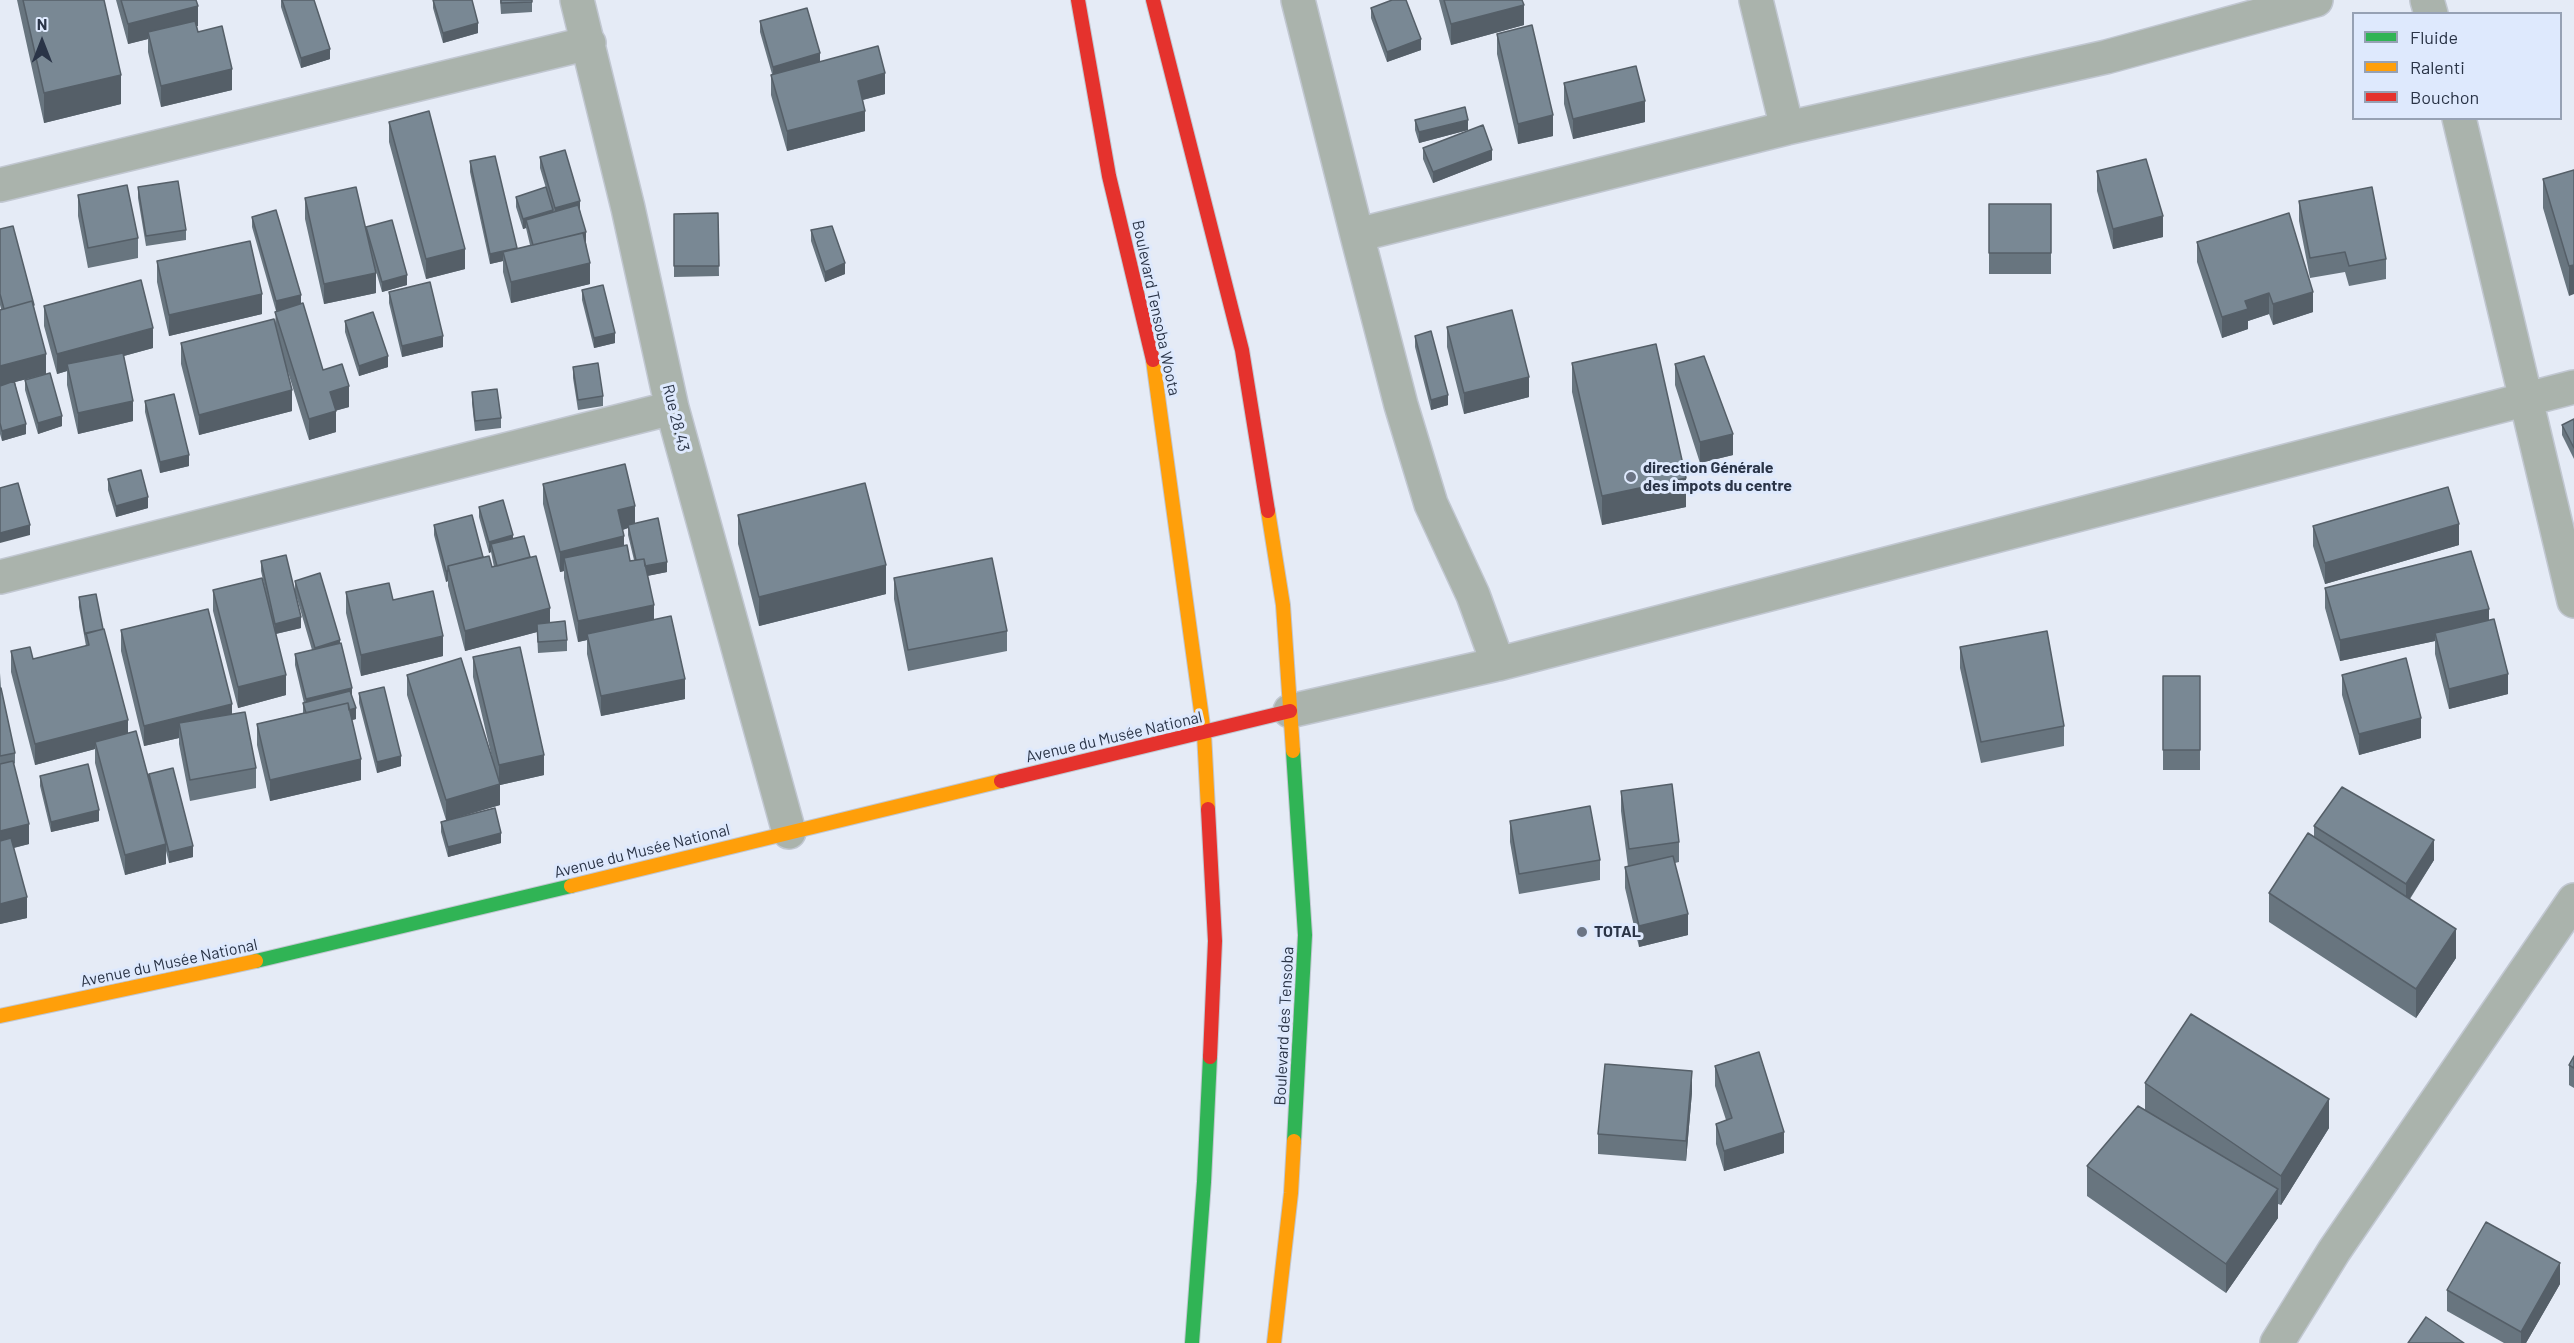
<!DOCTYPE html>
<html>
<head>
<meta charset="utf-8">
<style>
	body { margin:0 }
	#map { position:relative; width:2574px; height:1343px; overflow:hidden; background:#e5ebf6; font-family:Barlow,sans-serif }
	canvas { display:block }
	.legend { position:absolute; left:2352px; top:12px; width:210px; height:108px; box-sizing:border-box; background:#dee9fd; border:2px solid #96a1b4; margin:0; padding:8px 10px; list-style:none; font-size:18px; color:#2a3447 }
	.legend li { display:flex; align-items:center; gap:12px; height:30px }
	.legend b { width:30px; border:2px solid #96a1b4 }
	.north { position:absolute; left:12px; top:12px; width:60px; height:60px; -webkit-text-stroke:4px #dee9fd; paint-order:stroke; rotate:0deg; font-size:16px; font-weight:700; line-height:24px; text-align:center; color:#2a3447 }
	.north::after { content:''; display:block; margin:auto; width:21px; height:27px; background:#2a3447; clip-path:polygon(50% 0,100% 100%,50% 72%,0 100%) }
</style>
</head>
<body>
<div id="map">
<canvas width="2574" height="1343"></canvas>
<ul class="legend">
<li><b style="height:8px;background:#30b455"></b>Fluide</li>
<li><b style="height:8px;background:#ff9f0a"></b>Ralenti</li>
<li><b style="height:8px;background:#e5322d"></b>Bouchon</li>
</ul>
<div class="north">N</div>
</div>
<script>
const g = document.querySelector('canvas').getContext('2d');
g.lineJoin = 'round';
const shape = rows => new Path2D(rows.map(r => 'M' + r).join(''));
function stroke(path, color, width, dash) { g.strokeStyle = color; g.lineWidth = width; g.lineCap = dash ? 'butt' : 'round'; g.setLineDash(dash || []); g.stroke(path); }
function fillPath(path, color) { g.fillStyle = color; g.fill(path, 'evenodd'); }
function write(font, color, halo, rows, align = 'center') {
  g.font = font + ' Barlow,sans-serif'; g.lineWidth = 6; g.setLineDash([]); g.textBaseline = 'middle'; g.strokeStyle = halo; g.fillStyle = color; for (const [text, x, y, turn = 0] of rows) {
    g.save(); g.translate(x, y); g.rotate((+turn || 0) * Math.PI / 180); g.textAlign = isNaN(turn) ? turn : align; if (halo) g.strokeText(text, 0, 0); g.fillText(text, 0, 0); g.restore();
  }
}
const street = shape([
	[577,0,628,208,672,408,789,832],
	[1298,0,1357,235,1787,128,2106,57,2316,0],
	[1756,0,1787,128],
	[2427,0,2431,14],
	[2459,118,2574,601],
	[0,185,589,43],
	[1357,235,1401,405,1431,504,1473,595,1498,664],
	[0,577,672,408],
	[1290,711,1498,664,2574,387],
	[2277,1343,2334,1251,2574,900]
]);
const fast = shape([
	[1293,751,1305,935,1294,1141],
	[256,961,571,886],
	[1192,1343,1204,1182,1210,1057]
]);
const slow = shape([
	[1153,360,1204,733,1208,809],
	[1268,511,1283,605,1293,751],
	[571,886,1001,781],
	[0,1016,256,961],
	[1274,1343,1291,1193,1294,1141]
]);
const jam = shape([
	[1078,0,1109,176,1153,360],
	[1153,0,1242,350,1268,511],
	[1001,781,1290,711],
	[1208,809,1215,941,1210,1057]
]);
stroke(street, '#c1c7d1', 36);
stroke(fast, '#c1c7d1', 16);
stroke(slow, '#c1c7d1', 16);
stroke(jam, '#c1c7d1', 16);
stroke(street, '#aab3ac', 33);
stroke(fast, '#30b455', 14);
stroke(slow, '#ff9f0a', 14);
stroke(jam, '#e5322d', 14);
fillPath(shape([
	[17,0,104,0,121,104,44,123],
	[116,0,196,0,198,26,197,26,198,32,232,90,161,107,148,52,148,39,128,44],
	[281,0,282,0,330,59,301,68,281,7],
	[433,0,472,0,478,33,443,43,433,8],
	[500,0,532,0,532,12,501,14],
	[1439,0,1522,0,1524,25,1451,45],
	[1371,8,1421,50,1387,62,1371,18],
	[760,21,820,62,885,94,863,100,865,131,787,151,771,95,771,75,772,74,760,32],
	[1497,34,1553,136,1518,144,1497,54],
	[1564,83,1645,122,1573,139,1564,104],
	[1415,120,1468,130,1419,143,1415,130],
	[389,122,465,269,426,279,389,142],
	[1423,148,1492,160,1433,183,1423,159],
	[540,157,580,210,586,242,590,284,511,303,503,272,503,261,490,264,470,172,470,161,517,249,530,245,526,228,523,229,516,207,516,197,548,195,540,168],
	[2574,170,2569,296,2543,208,2543,179],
	[2097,171,2163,237,2113,249,2097,191],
	[138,187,186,230,186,240,146,246,138,198],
	[78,195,138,238,138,258,88,268,78,216],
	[305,198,366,232,366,227,407,285,382,292,373,261,376,293,324,304,305,219],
	[2299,201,2386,259,2386,279,2349,286,2345,272,2310,278,2299,221],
	[1989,204,2051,204,2051,274,1989,274],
	[718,213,719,276,674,277,674,214],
	[252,217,301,304,323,370,349,407,335,411,336,432,309,440,288,372,292,411,199,435,181,364,181,343,275,325,276,311,252,227],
	[0,229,34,307,46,374,62,426,38,434,25,390,25,380,46,374,15,382,26,434,2,441,0,434,0,310,1,309,0,305],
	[811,230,845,274,825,282,811,241],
	[2197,242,2313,312,2273,325,2269,314,2248,321,2248,329,2222,338,2197,262],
	[157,261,262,314,169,336,157,282],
	[582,290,615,343,594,348,582,300],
	[389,292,443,347,402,357,389,303],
	[44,306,153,348,124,356,133,421,78,434,67,385,67,371,57,374,44,326],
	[345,321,388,367,359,376,345,332],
	[1447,327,1529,397,1464,414,1447,347],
	[1415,336,1448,405,1431,410,1415,347],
	[1572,363,1686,507,1602,525,1572,392],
	[1675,364,1733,455,1700,463,1675,385],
	[573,367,603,396,603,406,578,410,573,378],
	[472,392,501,418,501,428,475,431,472,403],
	[145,401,189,466,160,473,145,412],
	[2574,419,2574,459,2562,435,2562,425],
	[108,479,148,508,116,517,108,490],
	[543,484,635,523,667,572,647,576,654,620,685,699,601,716,587,654,587,640,578,642,564,578,564,571,560,572,543,504],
	[628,528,628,535,634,560,630,561,624,545,623,530],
	[479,507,513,539,550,622,567,640,567,651,538,653,537,632,465,651,448,586,448,581,446,582,434,535,434,525,483,557,492,567,494,567,491,552,489,553,479,517],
	[738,515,886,594,759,626,738,544],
	[2313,526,2459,545,2325,584,2313,546],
	[261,561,295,591,295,581,340,643,352,696,356,719,352,720,361,780,270,801,257,745,257,724,303,713,303,703,304,703,295,665,295,654,312,650,296,595,301,628,276,634,286,695,238,708,213,611,213,590,270,612,261,571],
	[894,578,1007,631,1007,651,908,671,894,599],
	[2325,588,2489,620,2508,694,2449,709,2435,654,2435,641,2340,661,2325,608],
	[346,592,393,600,443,656,361,676,346,613],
	[79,597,103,629,128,733,149,780,149,774,193,857,169,863,166,851,166,864,125,875,95,763,95,749,35,765,11,672,11,651,33,659,86,646,79,607],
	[121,630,232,714,256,768,256,788,190,801,179,744,179,738,144,746,121,651],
	[1960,647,2064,726,2064,746,1981,763,1960,668],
	[473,657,544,775,500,785,500,805,452,819,501,843,448,857,441,832,441,822,446,820,407,695,407,675,493,762,473,677],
	[0,673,1,688,15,753,15,763,14,764,29,844,14,848,27,918,0,924],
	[2342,675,2421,738,2359,755,2342,695],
	[2163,676,2200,676,2200,770,2163,770],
	[359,693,401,766,377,773,359,703],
	[40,776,99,821,51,832,40,786],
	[1621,791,1679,842,1679,862,1675,863,1688,935,1639,947,1625,888,1625,867,1628,867,1621,811],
	[1510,821,1600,860,1600,880,1519,894,1510,842],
	[2314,826,2434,860,2410,899,2456,958,2416,1018,2269,922,2269,893,2314,837],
	[2574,1056,2574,1088,2569,1085,2569,1065],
	[1715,1066,1784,1153,1724,1171,1716,1144,1716,1124,1726,1120,1715,1086],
	[2145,1083,2329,1128,2281,1205,2278,1204,2278,1218,2226,1293,2087,1196,2087,1166,2145,1110],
	[1692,1092,1686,1161,1598,1154,1598,1134],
	[2560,1284,2526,1343,2504,1343,2447,1311,2447,1290]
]), '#68757f');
fillPath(shape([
	[1524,5,1524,25,1451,45,1451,24],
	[198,6,198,26,149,39,148,32,148,39,128,44,128,24],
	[478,23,478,33,443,43,443,33],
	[1421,39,1421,50,1387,62,1387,52],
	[330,49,330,59,301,68,301,58],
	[820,53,820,64,773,77,773,67],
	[232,69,232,90,161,107,161,86],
	[885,73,885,94,858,101,858,81],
	[121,75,121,104,44,123,44,93],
	[1645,101,1645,122,1573,139,1573,119],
	[865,111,865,131,787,151,787,131],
	[1553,115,1553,136,1518,144,1518,124],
	[1468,120,1468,130,1419,143,1419,132],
	[1492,150,1492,160,1433,183,1433,172],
	[580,201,580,212,555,219,555,208],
	[553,210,553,220,526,220,526,228,523,229,523,219],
	[2163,216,2163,237,2113,249,2113,229],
	[586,232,586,242,533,257,533,247],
	[517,248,517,258,503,252,503,261,490,264,490,254],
	[465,249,465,269,426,279,426,259],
	[590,263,590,284,511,303,511,282],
	[845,263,845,274,825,282,825,272],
	[2574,265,2574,294,2569,296,2569,266],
	[376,273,376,293,324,304,324,284],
	[407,275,407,285,382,292,382,282],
	[2313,292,2313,312,2273,325,2273,304],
	[2269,293,2269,314,2248,321,2248,329,2222,338,2222,317,2245,301],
	[262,294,262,314,169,336,169,315],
	[301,295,301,305,276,311,276,301],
	[153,328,153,348,68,371,67,364,67,371,57,374,57,354],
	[615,333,615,343,594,348,594,338],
	[443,336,443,347,402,357,402,346],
	[46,354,46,374,0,386,0,366],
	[388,356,388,367,359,376,359,366],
	[1529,377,1529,397,1464,414,1464,393],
	[349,386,349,407,330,412,330,392],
	[292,390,292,411,199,435,199,415],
	[1448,395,1448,405,1431,410,1431,400],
	[133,401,133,421,78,434,78,413],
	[336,411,336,432,309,440,309,419],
	[62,416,62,426,38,434,38,423],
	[26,424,26,434,2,441,2,431],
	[1733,434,1733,455,1700,463,1700,442],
	[189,455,189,466,160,473,160,462],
	[1686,478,1686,507,1602,525,1602,496],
	[148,497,148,508,116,517,116,506],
	[635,506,635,527,628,525,628,528,618,531,618,510],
	[2459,524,2459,545,2325,584,2325,563],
	[30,525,30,535,0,543,0,533],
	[513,535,513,546,491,544,491,552,489,553,489,542],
	[624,536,624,557,564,558,564,571,560,572,560,552],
	[667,562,667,572,637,578,637,568],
	[886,565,886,594,759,626,759,597],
	[446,571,448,571,448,581,446,582],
	[654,605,654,625,587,634,587,640,578,642,578,621],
	[550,608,550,629,537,624,537,632,465,651,465,631],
	[2489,609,2489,629,2435,633,2435,641,2340,661,2340,640],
	[301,617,301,628,275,634,275,624],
	[443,636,443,656,361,676,361,655],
	[340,640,340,651,315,658,315,648],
	[2508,674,2508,694,2449,709,2449,689],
	[286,675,286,695,238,708,238,687],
	[685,679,685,699,601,716,601,696],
	[352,688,352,698,306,709,306,699],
	[232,704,232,725,179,723,179,738,144,746,144,726],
	[356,708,356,719,308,732,308,721],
	[2421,718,2421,738,2359,755,2359,734],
	[128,720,128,741,95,742,95,749,35,765,35,744],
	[544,755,544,775,500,785,500,805,446,821,446,800,499,785,499,765],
	[401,756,401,766,377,773,377,762],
	[361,759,361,780,270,801,270,780],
	[99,810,99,821,51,832,51,822],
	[29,824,29,844,0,851,0,831],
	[501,833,501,843,448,857,448,847],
	[2434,840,2434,860,2406,904,2406,884],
	[166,844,166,864,125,875,125,855],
	[193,846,193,857,169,863,169,852],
	[27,897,27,918,0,924,0,904],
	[1688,914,1688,935,1639,947,1639,926],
	[2456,929,2456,958,2416,1018,2416,989],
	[1692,1071,1692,1092,1686,1161,1686,1141],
	[2329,1099,2329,1128,2281,1205,2281,1176],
	[1784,1132,1784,1153,1724,1171,1724,1151],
	[2278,1189,2278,1218,2226,1293,2226,1264],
	[2560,1263,2560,1284,2526,1343,2521,1343,2521,1332]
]), '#555f68');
const building = shape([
	[23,0,104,0,121,75,44,93,23,0],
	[121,0,196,0,198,6,128,24,121,0],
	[282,0,314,0,330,49,301,58,282,0],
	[433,0,472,0,478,23,443,33,433,0],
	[501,0,532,0,532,2,501,3,501,0],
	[1392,0,1406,0,1421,39,1387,52,1371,8,1392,0],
	[1444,0,1522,0,1524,5,1451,24,1444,0],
	[807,8,820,53,773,67,760,21,807,8],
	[195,21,198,32,222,26,232,69,161,86,148,32,195,21],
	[1532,25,1553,115,1518,124,1497,34,1532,25],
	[878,46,885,73,858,81,865,111,787,131,771,75,878,46],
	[1636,66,1645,101,1573,119,1564,83,1636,66],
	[1465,107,1468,120,1419,132,1415,120,1465,107],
	[429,111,465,249,426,259,389,122,429,111],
	[1483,125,1492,150,1433,172,1423,148,1483,125],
	[565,150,580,201,555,208,540,157,565,150],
	[495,156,517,248,490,254,470,161,495,156],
	[2146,159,2163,216,2113,229,2097,171,2146,159],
	[2574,170,2574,265,2569,266,2543,179,2574,170],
	[178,181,186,230,146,236,138,187,178,181],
	[127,185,138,238,88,248,78,195,127,185],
	[356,187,376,273,324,284,305,198,356,187],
	[546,187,553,210,523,219,516,197,546,187],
	[2372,187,2386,259,2349,266,2345,252,2310,258,2299,201,2372,187],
	[1989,204,2051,204,2051,253,1989,253,1989,204],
	[578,205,586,232,533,245,526,220,578,205],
	[276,210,301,295,276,301,252,217,276,210],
	[718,213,719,266,674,266,674,214,718,213],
	[2289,213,2313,292,2273,304,2269,293,2245,301,2248,309,2222,317,2197,242,2289,213],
	[392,220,407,275,382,282,366,227,392,220],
	[13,226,34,305,32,301,4,309,0,294,0,229,13,226],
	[832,226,845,263,825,272,811,230,832,226],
	[583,233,590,263,511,282,503,252,583,233],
	[250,241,262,294,169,315,157,261,250,241],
	[141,280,153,328,57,354,44,306,141,280],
	[430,282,443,336,402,346,389,292,430,282],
	[603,285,615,333,594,338,582,290,603,285],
	[32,301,46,354,0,366,0,310,32,301],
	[303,303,323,370,342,364,349,386,330,392,336,411,309,419,275,312,303,303],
	[1512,310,1529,377,1464,393,1447,327,1512,310],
	[373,312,388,356,359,366,345,321,373,312],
	[274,319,292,390,199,415,181,343,274,319],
	[1431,331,1448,395,1431,400,1415,336,1431,331],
	[1656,344,1686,478,1602,496,1572,363,1656,344],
	[123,353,133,401,78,413,67,364,123,353],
	[1704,356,1733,434,1700,442,1675,364,1704,356],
	[598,363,603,396,578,400,573,367,598,363],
	[50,373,62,416,38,423,25,380,50,373],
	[14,381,26,424,2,431,0,423,0,386,14,381],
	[497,389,501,418,475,421,472,392,497,389],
	[174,394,189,455,160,462,145,401,174,394],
	[2574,419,2574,448,2562,425,2574,419],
	[625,464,635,506,618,510,624,536,560,552,543,484,625,464],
	[141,470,148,497,116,506,108,479,141,470],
	[18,483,30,525,0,533,0,488,18,483],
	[865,483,886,565,759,597,738,515,865,483],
	[2448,487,2459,524,2325,563,2313,526,2448,487],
	[503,500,513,535,489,542,479,507,503,500],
	[472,515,483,557,448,566,448,571,446,571,434,525,472,515],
	[658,518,667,562,645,566,644,559,636,560,628,525,658,518],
	[524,536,530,557,497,566,491,544,524,536],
	[627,545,630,561,644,559,654,605,578,621,564,558,627,545],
	[2471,551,2489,609,2340,640,2325,588,2471,551],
	[286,555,301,617,275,624,261,561,286,555],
	[489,556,492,567,536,556,550,608,465,631,448,566,489,556],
	[992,558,1007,631,908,650,894,578,992,558],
	[320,573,340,640,315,648,295,581,320,573],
	[262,578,286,675,238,687,213,590,262,578],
	[389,583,393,600,433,591,443,636,361,655,346,592,389,583],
	[96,594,103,629,85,634,79,597,96,594],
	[208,609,232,704,144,726,121,630,208,609],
	[671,616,685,679,601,696,587,634,671,616],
	[2494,619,2508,674,2449,689,2435,633,2494,619],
	[565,621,567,640,538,642,537,624,565,621],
	[104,629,128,720,35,744,11,651,30,647,33,659,89,645,86,633,104,629],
	[2047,631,2064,726,1981,742,1960,647,2047,631],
	[341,643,352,688,306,699,295,654,341,643],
	[520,647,544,755,499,765,473,657,520,647],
	[461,658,500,784,446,800,407,675,461,658],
	[2406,658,2421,718,2359,734,2342,675,2406,658],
	[2163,676,2200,676,2200,750,2163,750,2163,676],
	[384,687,401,756,377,762,359,693,384,687],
	[0,688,1,688,15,753,0,756,0,688],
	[350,691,356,708,349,710,348,703,306,713,303,703,350,691],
	[348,703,361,759,270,780,257,724,348,703],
	[245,712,256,768,190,780,179,723,245,712],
	[136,731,166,844,125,855,95,742,136,731],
	[13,761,29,824,0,831,0,764,13,761],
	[88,764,99,810,51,822,40,776,88,764],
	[173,768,193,846,169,852,149,774,173,768],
	[1672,784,1679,842,1629,849,1621,791,1672,784],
	[2342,787,2434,840,2406,884,2314,826,2342,787],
	[1590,806,1600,860,1519,874,1510,821,1590,806],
	[495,808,501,833,448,847,441,822,495,808],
	[2308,833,2456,929,2416,989,2269,893,2308,833],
	[11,838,27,897,0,904,0,841,11,838],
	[1673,856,1688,914,1639,926,1625,867,1673,856],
	[2191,1014,2329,1099,2281,1176,2145,1083,2191,1014],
	[1759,1052,1784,1132,1724,1151,1716,1124,1732,1118,1715,1066,1759,1052],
	[2574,1056,2574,1068,2569,1065,2574,1056],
	[1605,1064,1692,1071,1686,1141,1598,1134,1605,1064],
	[2138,1106,2278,1189,2226,1264,2087,1166,2138,1106],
	[2486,1222,2560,1263,2521,1332,2447,1290,2486,1222],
	[2426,1317,2464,1343,2408,1343,2426,1317]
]);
fillPath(building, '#798894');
stroke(building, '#555f68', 1.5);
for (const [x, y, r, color] of [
	[1631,477,6,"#6b7484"],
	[1582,932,6,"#6b7484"]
]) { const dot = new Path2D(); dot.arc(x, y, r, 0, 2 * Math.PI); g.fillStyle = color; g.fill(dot); stroke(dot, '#dee9fd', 2); }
write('16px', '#2a3447', '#dee9fd', [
	["Boulevard Tensoba Woota",1156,308,78],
	["Rue 28.43",676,418,76],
	["Avenue du Musée National",1114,737,-13],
	["Avenue du Musée National",642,851,-14],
	["Avenue du Musée National",169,963,-12],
	["Boulevard des Tensoba",1284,1026,-87]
]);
write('bold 16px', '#2a3447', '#dee9fd', [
	["direction Générale",1643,468],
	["des impots du centre",1643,486],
	["TOTAL",1594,932]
], 'left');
</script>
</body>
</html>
